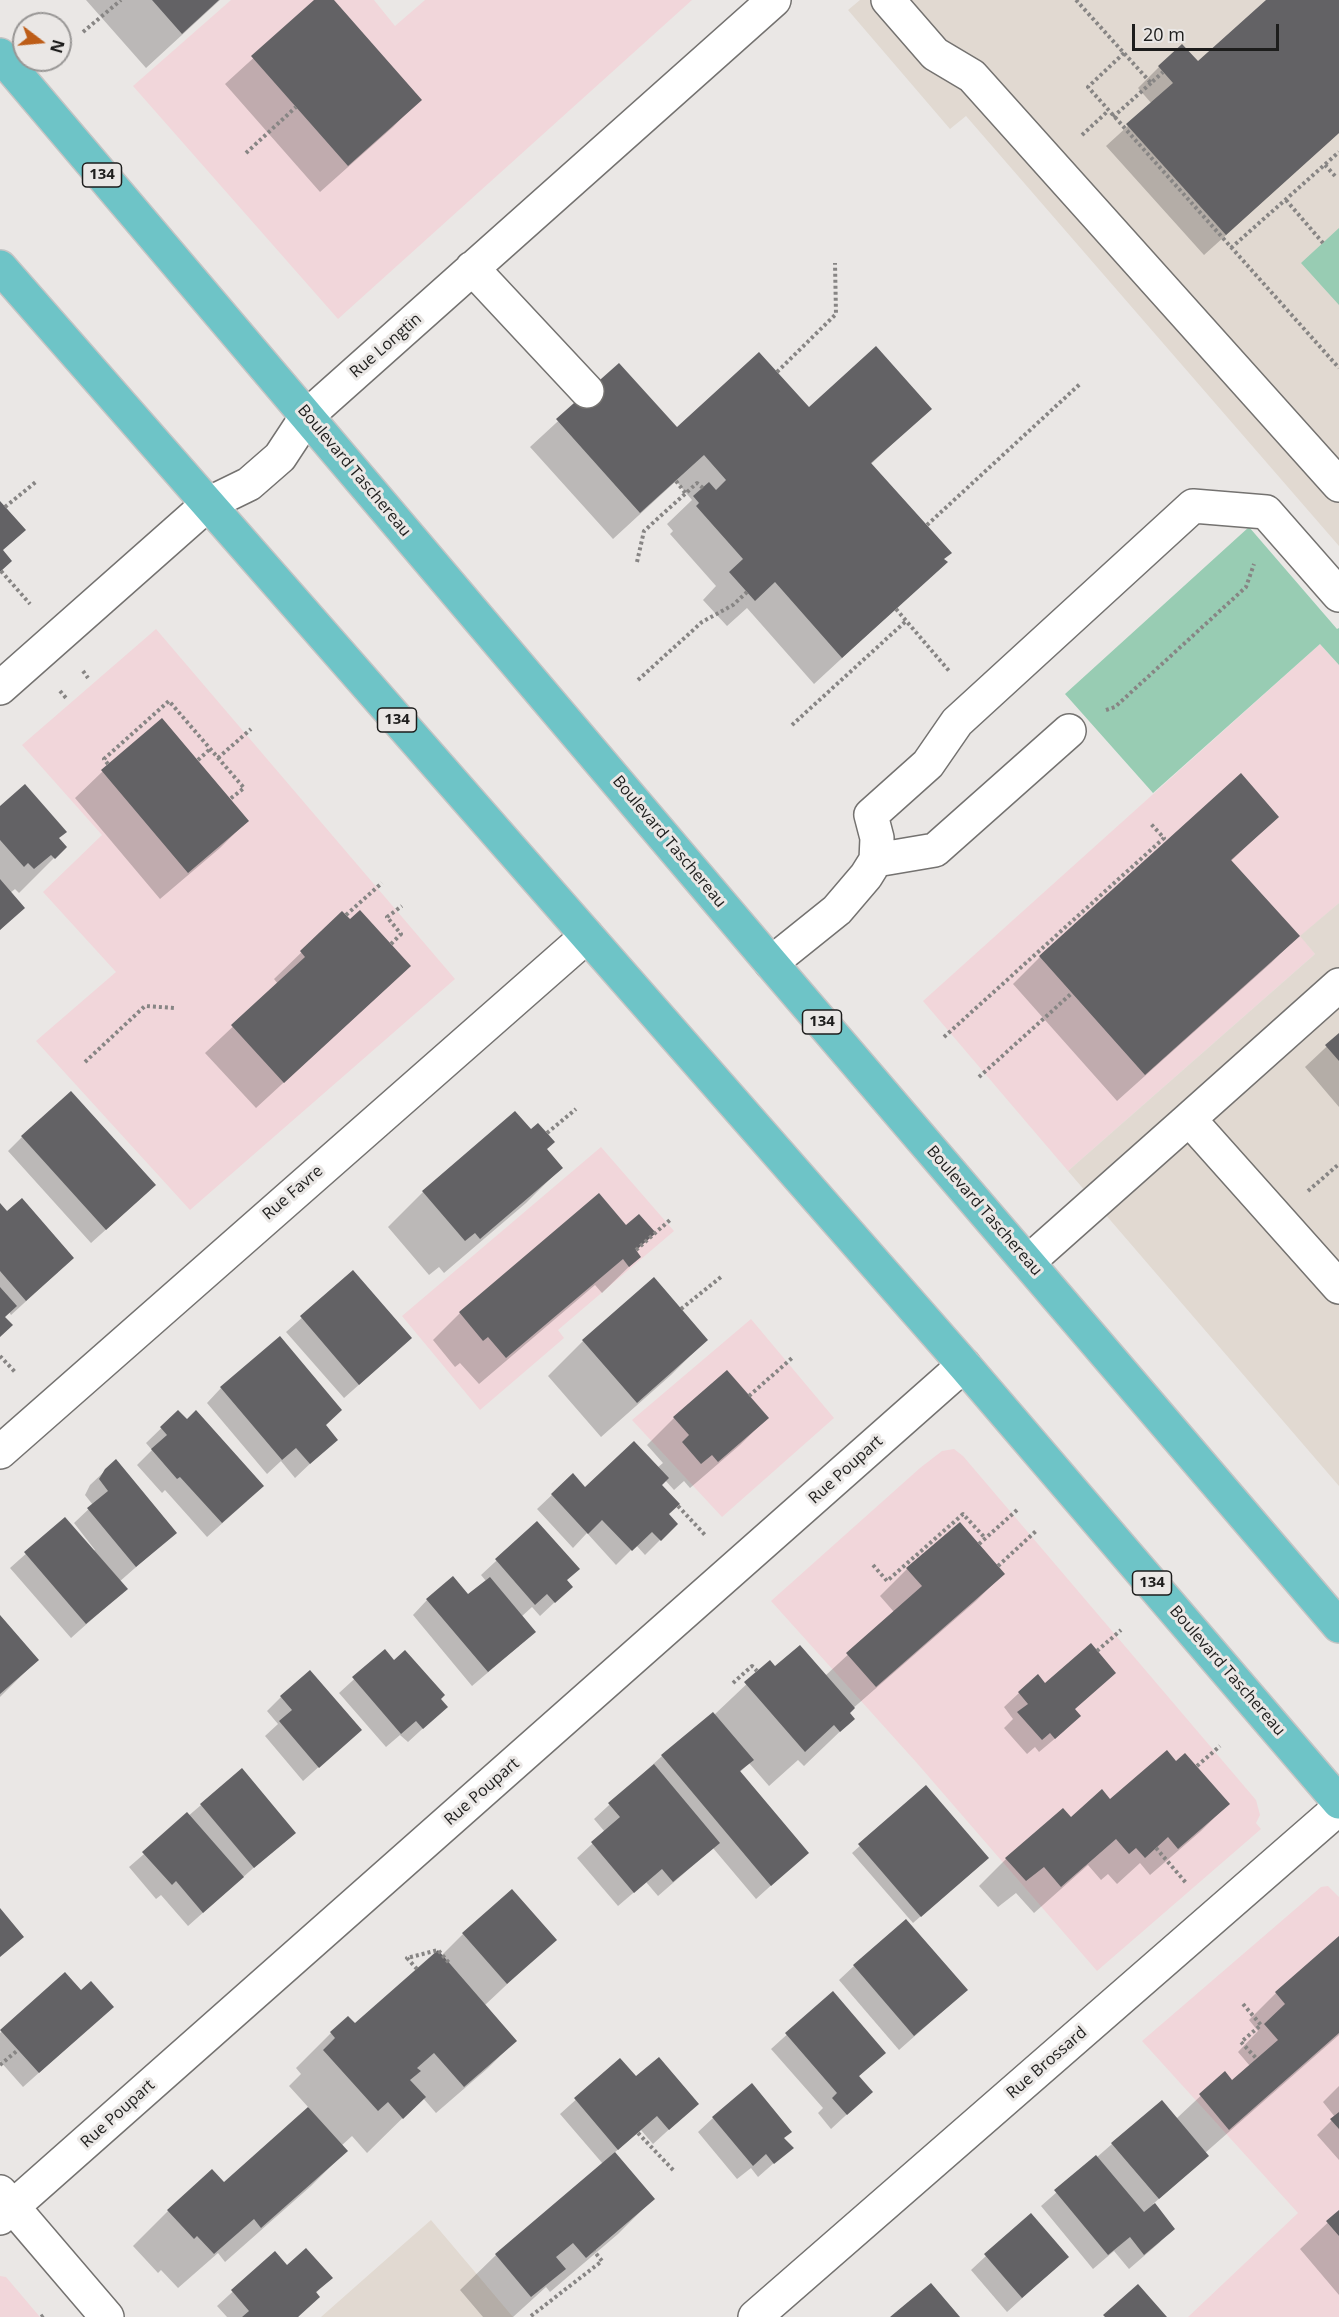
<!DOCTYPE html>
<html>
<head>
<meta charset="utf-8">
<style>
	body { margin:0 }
	#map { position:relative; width:1339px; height:2317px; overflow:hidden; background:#eae7e5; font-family:"Open Sans",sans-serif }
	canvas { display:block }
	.north { position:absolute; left:12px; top:12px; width:60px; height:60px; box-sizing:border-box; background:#eae7e5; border:2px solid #989695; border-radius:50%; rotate:106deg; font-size:16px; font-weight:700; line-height:24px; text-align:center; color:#1d1d1c }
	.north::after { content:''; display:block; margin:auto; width:21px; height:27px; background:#bd5d18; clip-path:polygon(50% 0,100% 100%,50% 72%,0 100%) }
	.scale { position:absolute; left:1132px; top:24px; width:147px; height:27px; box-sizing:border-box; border:3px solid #1d1d1c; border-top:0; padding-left:8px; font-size:18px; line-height:21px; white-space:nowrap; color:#1d1d1c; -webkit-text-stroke:4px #eae7e5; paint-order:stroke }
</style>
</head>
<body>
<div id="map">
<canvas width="1339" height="2317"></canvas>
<div class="north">N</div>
<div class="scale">20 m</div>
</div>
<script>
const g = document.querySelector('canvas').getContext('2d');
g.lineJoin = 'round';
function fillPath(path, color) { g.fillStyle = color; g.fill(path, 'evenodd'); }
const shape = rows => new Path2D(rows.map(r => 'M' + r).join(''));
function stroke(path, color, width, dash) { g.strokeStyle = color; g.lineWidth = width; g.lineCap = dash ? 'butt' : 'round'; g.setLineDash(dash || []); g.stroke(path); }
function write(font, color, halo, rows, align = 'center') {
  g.font = font + ' "Open Sans",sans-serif'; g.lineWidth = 6; g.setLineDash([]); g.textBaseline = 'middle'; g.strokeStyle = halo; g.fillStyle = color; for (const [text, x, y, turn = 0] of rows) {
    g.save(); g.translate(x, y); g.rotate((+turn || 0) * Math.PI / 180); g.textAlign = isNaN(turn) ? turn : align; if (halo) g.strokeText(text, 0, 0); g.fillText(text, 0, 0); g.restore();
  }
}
fillPath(shape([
	[231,0,374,0,395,26,425,0,692,0,338,319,133,86],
	[156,629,455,979,190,1210,36,1041,116,972,43,892,102,835,22,745],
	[1320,644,1339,665,1339,903,1301,936,1315,954,1068,1171,923,1001],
	[601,1147,674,1231,558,1330,564,1338,480,1410,402,1316],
	[751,1319,834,1418,722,1517,632,1420],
	[954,1449,963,1456,1256,1800,1260,1815,1256,1823,1261,1829,1097,1971,916,1762,771,1601,920,1468,942,1451],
	[1328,1886,1339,1897,1339,2317,1188,2317,1298,2213,1142,2041,1321,1887],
	[0,2276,6,2277,40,2317,0,2317]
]), '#f1d6da');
fillPath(shape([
	[860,0,1339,0,1339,546,966,116,950,129,848,10],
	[1339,903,1339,1486,1068,1171,1315,954,1300,936],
	[431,2220,513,2317,321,2317,407,2241]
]), '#e1d9d1');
fillPath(shape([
	[1339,228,1339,305,1301,263],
	[1249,527,1337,629,1339,628,1339,665,1320,644,1153,793,1065,694]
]), '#98ccb3');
fillPath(shape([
	[86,0,220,0,146,68],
	[317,0,332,0,419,100,393,127,320,192,225,84],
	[1268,0,1339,0,1339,133,1204,255,1106,146,1152,104,1138,88,1159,67,1198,63],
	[619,365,677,429,809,409,930,408,870,465,942,560,946,562,814,684,747,608,727,626,703,600,716,586,670,534,673,531,667,524,692,500,676,481,613,539,530,447],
	[162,720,247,821,220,848,160,899,75,798,102,772],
	[1241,776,1277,817,1231,861,1298,936,1271,963,1117,1101,1013,984,1040,957],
	[0,808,58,839,65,847,19,893,15,889,10,893,23,908,0,930],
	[342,913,382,992,256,1108,205,1053,278,984,274,979],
	[1339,1035,1339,1107,1305,1067],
	[22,1137,140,1199,91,1243,8,1151],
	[545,1150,561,1168,526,1203,444,1273,439,1267,429,1275,388,1227,423,1192],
	[599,1195,626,1227,654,1233,635,1252,639,1257,602,1293,595,1285,479,1384,460,1363,455,1367,433,1340,460,1313],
	[0,1205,58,1272,11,1315,9,1312,3,1318,0,1336],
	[353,1272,396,1352,344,1398,286,1332],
	[706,1340,671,1375,601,1437,548,1376,583,1341],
	[221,1388,325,1426,336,1439,295,1478,281,1461,267,1474,207,1403],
	[178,1412,247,1501,207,1537,165,1490,162,1493,137,1465,152,1450,146,1443],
	[674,1418,767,1418,740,1445,690,1488,684,1481,674,1490,665,1480,660,1485,667,1514,676,1524,645,1555,636,1545,616,1565,587,1533,573,1548,537,1509,573,1475,585,1489,657,1468,663,1463,647,1445],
	[106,1470,175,1533,119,1582,126,1589,71,1638,10,1568,65,1519,93,1551,95,1550,74,1523,93,1505,85,1495,90,1485],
	[537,1523,565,1581,556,1601,540,1616,532,1607,521,1617,519,1646,472,1686,413,1615,427,1600,468,1596,486,1581,481,1575],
	[907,1569,1003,1574,976,1601,851,1710,848,1714,853,1719,804,1766,798,1760,769,1786,749,1763,739,1773,807,1853,756,1899,713,1848,658,1896,646,1882,618,1906,577,1858,605,1832,594,1819,662,1756,714,1715,770,1662,775,1668,825,1676,894,1612,880,1596],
	[0,1617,37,1660,0,1697],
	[385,1651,394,1662,439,1699,431,1721,408,1742,400,1735,386,1747,339,1693],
	[1019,1693,1074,1710,1064,1731,1039,1752,1035,1747,1027,1754,1004,1728,1013,1719,1004,1707],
	[281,1697,360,1730,303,1781,265,1736,278,1724,267,1711],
	[1176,1763,1228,1804,1201,1831,1150,1875,1140,1863,1117,1884,1108,1874,1101,1880,1088,1865,1034,1913,1016,1893,998,1907,979,1886,1006,1859,1071,1819,1110,1801],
	[926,1787,980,1865,913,1923,852,1853],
	[201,1805,294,1832,188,1926,161,1895,156,1899,129,1867],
	[463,1934,554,1940,484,2006,515,2041,488,2068,436,2113,423,2098,367,2153,352,2136,341,2146,346,2151,311,2186,225,2262,218,2253,178,2288,161,2270,158,2273,133,2246,168,2211,224,2184,309,2108,289,2086,301,2074,296,2068,331,2033,355,2025,441,1956],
	[1339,1938,1339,2035,1205,2153,1192,2170,1153,2204,1173,2228,1159,2243,1129,2269,1114,2251,1093,2269,1041,2206,1112,2144,1176,2119,1225,2073,1232,2082,1250,2066,1238,2052,1258,2031,1249,2020,1276,1993],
	[854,1966,951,2004,899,2050,839,1980],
	[65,1974,80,1992,97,2021,23,2087,0,2061,0,2033],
	[833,1993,869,2067,858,2077,871,2092,831,2129,818,2113,823,2108,771,2049],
	[620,2060,636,2078,697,2104,653,2144,641,2130,614,2153,653,2199,618,2234,550,2292,546,2287,513,2317,483,2317,460,2290,496,2255,603,2164,560,2114],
	[1339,2086,1339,2160,1317,2135,1335,2117,1323,2102],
	[713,2118,791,2148,758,2177,751,2168,737,2179,698,2132],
	[1339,2212,1339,2295,1300,2249],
	[1030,2215,1052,2271,1007,2312,971,2270],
	[275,2253,287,2267,330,2278,315,2294,298,2317,227,2317,217,2306]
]), '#0003');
fillPath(shape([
	[152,0,219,0,182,34],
	[314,0,334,0,422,100,348,166,251,56],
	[1266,0,1339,0,1339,133,1226,235,1126,124,1173,83,1158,66,1182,44,1198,61],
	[876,346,932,409,871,463,952,553,944,559,948,562,842,658,775,582,755,601,729,572,743,559,696,506,699,503,693,496,709,482,716,490,726,480,704,455,640,513,556,419,619,363,677,427,759,352,809,407],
	[0,501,26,530,3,550,12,561,0,572],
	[162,718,249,821,188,873,101,770],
	[1241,773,1279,817,1231,860,1300,936,1145,1075,1039,956],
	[25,784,67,832,59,838,67,847,55,859,51,855,34,869,28,863,24,867,0,840,0,806],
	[0,879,25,908,0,930],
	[360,910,411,966,284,1083,231,1025,305,957,300,951,342,911,350,919],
	[1339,1033,1339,1061,1325,1045],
	[71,1091,156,1185,106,1230,21,1136],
	[515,1111,531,1129,538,1123,547,1133,555,1142,547,1149,563,1168,480,1239,475,1233,465,1241,422,1191],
	[599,1193,626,1225,639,1214,656,1233,636,1250,641,1257,629,1267,623,1259,506,1358,488,1337,483,1341,459,1312],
	[22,1198,74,1258,26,1301,0,1271,0,1203,7,1211],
	[353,1270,412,1338,359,1385,300,1316],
	[654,1277,708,1340,637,1403,582,1340],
	[0,1287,17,1306,5,1317,13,1325,0,1337],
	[280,1336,342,1410,326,1425,338,1440,310,1464,296,1448,282,1460,220,1387],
	[727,1370,769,1418,718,1462,712,1455,701,1464,682,1442,689,1435,673,1417],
	[178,1410,187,1419,196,1410,264,1486,222,1523,180,1477,177,1479,151,1449,167,1435,160,1427],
	[634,1441,669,1478,662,1485,680,1504,669,1514,678,1524,661,1541,652,1532,632,1551,602,1520,588,1534,551,1494,573,1473,585,1487],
	[116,1459,177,1533,136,1567,87,1508,108,1491,99,1479,105,1469],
	[65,1517,128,1589,86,1624,24,1552],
	[537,1521,580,1569,567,1580,573,1587,555,1603,547,1594,535,1605,495,1559],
	[960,1522,1005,1574,876,1687,846,1653,922,1586,906,1568],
	[453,1576,468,1594,490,1577,536,1632,488,1672,426,1599],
	[0,1615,39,1660,0,1694],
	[1091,1643,1116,1673,1075,1709,1081,1716,1055,1739,1050,1733,1042,1740,1017,1712,1028,1704,1018,1692,1038,1674,1045,1683],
	[800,1645,855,1708,850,1713,855,1719,840,1732,834,1725,805,1752,744,1682,770,1660,775,1666],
	[385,1649,394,1660,405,1650,445,1695,441,1699,448,1707,423,1729,416,1721,401,1734,352,1677],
	[310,1670,362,1730,319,1768,279,1721,292,1710,280,1696],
	[713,1712,754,1760,740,1771,809,1853,771,1886,661,1755],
	[1167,1750,1176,1761,1185,1753,1230,1804,1178,1849,1168,1837,1145,1858,1136,1848,1129,1854,1116,1839,1061,1887,1044,1867,1026,1881,1005,1858,1063,1808,1071,1817,1102,1789,1110,1799],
	[654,1764,720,1843,673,1882,662,1869,634,1893,591,1842,620,1817,608,1803],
	[242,1768,296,1833,254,1868,200,1804],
	[926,1785,989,1858,921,1917,858,1844],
	[187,1812,244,1877,203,1913,176,1881,172,1885,142,1852],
	[512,1889,557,1940,507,1984,462,1933],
	[0,1908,24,1937,0,1957],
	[906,1919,968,1990,914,2036,853,1965],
	[1339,1936,1339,2033,1229,2130,1199,2094,1225,2071,1232,2080,1278,2040,1264,2024,1285,2004,1275,1992],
	[438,1950,517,2041,464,2087,434,2053,417,2068,421,2071,410,2080,426,2097,403,2119,388,2102,378,2111,323,2050,335,2038,330,2032,348,2016,355,2023],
	[65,1972,81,1990,91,1981,114,2007,39,2073,0,2030],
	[833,1991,886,2053,859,2076,873,2092,847,2115,832,2098,837,2093,785,2033],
	[659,2057,699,2104,669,2130,657,2116,618,2150,574,2098,620,2058,636,2076],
	[752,2083,792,2132,784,2138,794,2148,774,2164,766,2154,753,2166,712,2117],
	[1162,2100,1209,2156,1159,2199,1111,2143],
	[308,2107,348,2151,261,2228,254,2219,214,2254,197,2236,194,2239,167,2210,212,2169,224,2182],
	[1339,2112,1339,2129,1330,2119],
	[615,2152,655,2199,586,2258,573,2243,556,2257,566,2269,531,2297,495,2254],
	[1096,2155,1144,2212,1155,2203,1175,2229,1144,2255,1130,2237,1108,2255,1054,2190],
	[1339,2210,1339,2236,1326,2221],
	[1031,2213,1069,2257,1022,2298,984,2254],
	[306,2248,333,2278,316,2292,320,2297,298,2317,242,2317,249,2311,231,2290,275,2251,287,2265],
	[931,2283,960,2317,890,2317,908,2302],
	[1138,2284,1167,2317,1105,2317,1103,2315]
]), '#636265');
const minor = shape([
	[888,0,935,54,972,76,1339,485],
	[472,268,587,391],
	[0,688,208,504,249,484,280,457,307,416,774,0],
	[876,860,935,850,1069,731],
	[771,963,837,910,866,876,876,860,877,838,871,815,928,764,957,722,1193,506,1266,512,1339,595],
	[1189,1119,1339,985],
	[1028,1262,1189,1119,1339,1287],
	[0,1452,587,936],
	[0,2192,107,2317],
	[0,2218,964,1365],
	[755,2317,1339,1808]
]);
const major = shape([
	[0,55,771,963,1339,1626],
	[0,267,964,1365,1339,1802]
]);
stroke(minor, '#747270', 36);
stroke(major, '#c4c4c4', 36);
stroke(shape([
	[1076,0,1151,83,1163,72],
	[83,32,121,0],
	[1124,53,1088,87,1339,368],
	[1113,117,1151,83],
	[1082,135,1108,111],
	[246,153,296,107],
	[1325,165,1335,176],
	[1286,200,1323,243],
	[1231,248,1339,152],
	[777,372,836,314,835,263],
	[676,481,686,494],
	[5,507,37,481],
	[927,525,1081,383],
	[637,562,644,531,697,483,703,488],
	[1,571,30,604],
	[896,609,950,672],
	[83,671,88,678],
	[638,680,702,622,733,605,747,592],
	[60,691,66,698],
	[1106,710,1115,707,1246,587,1254,564],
	[792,725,906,621],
	[218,758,251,729],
	[198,760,210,749],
	[108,764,104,759,169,701,244,788,230,799],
	[346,915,382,883],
	[391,944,401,934,387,917,402,906],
	[944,1037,1164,838,1151,824],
	[85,1062,145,1006,175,1008],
	[979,1077,1072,993],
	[547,1133,576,1109],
	[1308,1191,1339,1164],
	[636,1250,671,1219],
	[681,1309,721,1277],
	[0,1356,16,1373],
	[749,1396,792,1358],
	[678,1506,706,1536],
	[979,1544,1017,1510],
	[873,1565,887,1581,963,1514,985,1538],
	[998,1566,1036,1531],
	[1097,1651,1121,1630],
	[733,1683,752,1666,757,1671],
	[1197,1766,1220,1746],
	[1156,1848,1187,1884],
	[417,1969,407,1958,438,1950,450,1964],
	[1243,2004,1261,2025,1241,2042,1256,2058],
	[0,2065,18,2050],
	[638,2133,675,2172],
	[531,2316,602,2261,594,2251],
	[41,2317,44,2315]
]), '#878584', 4, [3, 3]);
stroke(minor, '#fff', 33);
stroke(major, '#6ec4c7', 33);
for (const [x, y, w] of [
	[102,175,39],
	[397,720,39],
	[822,1022,39],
	[1152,1583,39]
]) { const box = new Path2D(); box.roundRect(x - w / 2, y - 12, w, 24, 4.5); g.fillStyle = '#eae7e5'; g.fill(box); stroke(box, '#1d1d1c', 1.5); }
write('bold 15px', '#1d1d1c', null, [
	["134",102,175],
	["134",397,720],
	["134",822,1022],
	["134",1152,1583]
]);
write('16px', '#1d1d1c', '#eae7e5', [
	["Rue Longtin",386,346,-41],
	["Boulevard Taschereau",354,471,50],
	["Boulevard Taschereau",669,842,50],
	["Rue Favre",293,1193,-41],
	["Boulevard Taschereau",984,1211,49],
	["Rue Poupart",846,1470,-42],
	["Boulevard Taschereau",1227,1671,49],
	["Rue Poupart",482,1792,-41],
	["Rue Brossard",1047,2063,-41],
	["Rue Poupart",118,2114,-42]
]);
</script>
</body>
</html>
